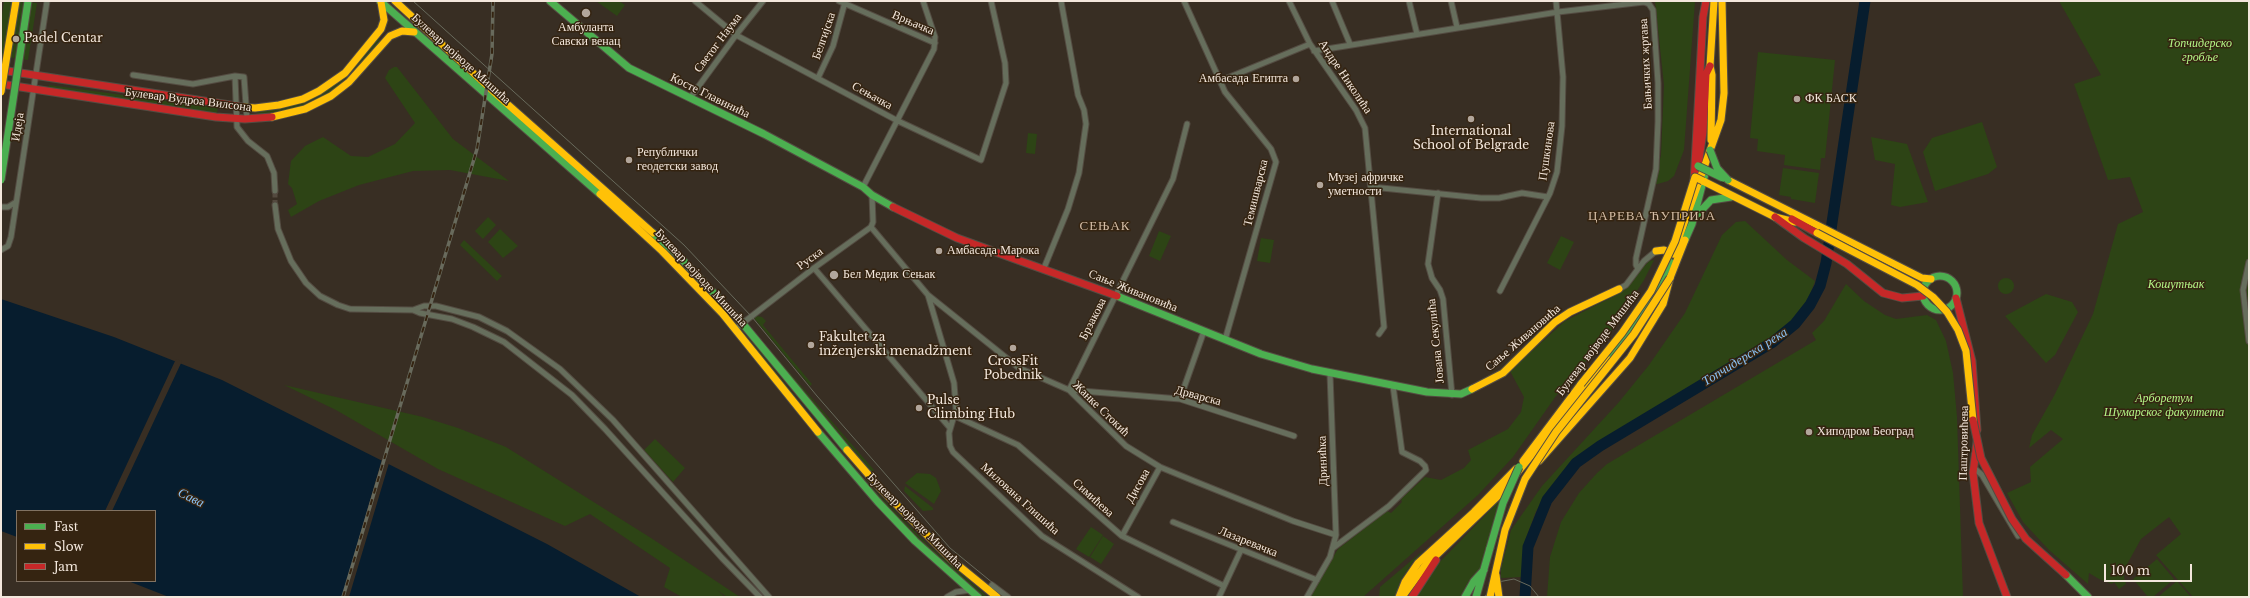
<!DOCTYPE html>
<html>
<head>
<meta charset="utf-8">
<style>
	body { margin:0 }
	#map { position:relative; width:2250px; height:598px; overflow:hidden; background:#382e23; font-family:"Libre Baskerville",serif }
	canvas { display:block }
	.frame { position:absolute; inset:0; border:2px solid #f3e7dc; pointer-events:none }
	.legend { position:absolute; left:16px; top:510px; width:140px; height:72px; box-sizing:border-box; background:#352411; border:1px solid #817262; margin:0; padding:5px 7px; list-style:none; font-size:12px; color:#f3e7dc }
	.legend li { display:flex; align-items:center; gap:8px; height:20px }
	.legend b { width:20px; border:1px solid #817262 }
	.scale { position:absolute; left:2104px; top:564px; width:88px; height:18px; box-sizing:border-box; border:2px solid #f3e7dc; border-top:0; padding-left:5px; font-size:12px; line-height:14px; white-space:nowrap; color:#f3e7dc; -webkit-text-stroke:3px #352411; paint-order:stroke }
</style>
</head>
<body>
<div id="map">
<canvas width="2250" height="598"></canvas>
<div class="frame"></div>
<ul class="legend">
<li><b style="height:5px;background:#4caf50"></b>Fast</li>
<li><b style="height:5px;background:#ffc107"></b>Slow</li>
<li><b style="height:5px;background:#c62828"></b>Jam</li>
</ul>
<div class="scale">100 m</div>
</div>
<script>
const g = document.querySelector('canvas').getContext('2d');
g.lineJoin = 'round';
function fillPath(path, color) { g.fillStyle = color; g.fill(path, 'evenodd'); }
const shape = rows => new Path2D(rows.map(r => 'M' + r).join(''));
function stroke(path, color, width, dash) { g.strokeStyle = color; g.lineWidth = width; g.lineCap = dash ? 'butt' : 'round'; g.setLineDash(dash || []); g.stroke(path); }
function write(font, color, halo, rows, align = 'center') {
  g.font = font + ' "Libre Baskerville",serif'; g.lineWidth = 3; g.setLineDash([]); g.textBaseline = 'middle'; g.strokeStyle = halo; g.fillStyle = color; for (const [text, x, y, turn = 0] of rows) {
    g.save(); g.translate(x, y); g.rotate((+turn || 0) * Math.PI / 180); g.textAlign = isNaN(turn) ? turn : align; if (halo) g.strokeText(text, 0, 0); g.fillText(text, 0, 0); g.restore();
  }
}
fillPath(shape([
	[4,1,37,3,28,60,1,56,1,22],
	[596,1,619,1,625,5,617,16],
	[1655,1,1695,1,1684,150,1674,176,1668,181,1654,185,1661,155,1664,85],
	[2059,1,2249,1,2249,597,2193,597,2156,555,2181,534,2169,517,2141,539,2125,568,2124,577,2126,584,2119,589,2114,582,2112,584,2099,579,2089,573,2088,584,2049,550,2023,522,2007,493,2031,482,2030,467,2063,439,2051,430,2029,448,2032,435,2055,394,2093,314,2118,224,2143,212,2130,177,2108,180,2074,84,2101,75],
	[378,38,381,41,362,62,332,92,313,103,287,112,258,116,257,111,284,108,301,103,333,85,349,71],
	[1758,52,1835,60,1825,158,1821,158,1820,170,1784,165,1785,155,1757,151,1758,139,1750,138],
	[394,67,397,67,453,139,509,181,450,170,413,171,359,185,319,201,291,217,288,210,297,204,292,188,288,184,291,161,305,146,323,137,351,156,368,157,395,144,415,123,385,78,389,70],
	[49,85,218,108,217,113,48,90],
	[1982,122,1997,167,1988,174,1935,191,1923,152,1932,138],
	[1028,133,1037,134,1035,154,1026,153],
	[1871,137,1907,144,1928,202,1900,207,1891,205,1895,164,1875,160],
	[1783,168,1819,173,1815,203,1791,199,1791,197,1779,195],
	[488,217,496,225,483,239,475,231],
	[1745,221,1787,260,1815,281,1803,314,1753,351,1583,453,1559,479,1536,511,1526,538,1521,577,1501,578,1501,569,1511,530,1542,486,1619,402,1649,365,1685,313,1722,235,1736,222],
	[500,229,518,246,503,258,488,242],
	[1159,231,1171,236,1160,261,1149,256],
	[1561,236,1574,242,1560,270,1547,263],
	[1261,238,1274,240,1270,263,1257,261],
	[464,240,502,276,497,281,460,245],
	[1654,260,1644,280,1610,333,1556,396,1513,457,1478,495,1363,597,1309,597,1338,549,1387,511,1391,513,1402,502,1401,499,1425,477,1441,480,1464,468,1471,460,1468,450,1508,429,1521,412,1524,397,1510,371,1565,321,1620,293,1649,261],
	'1998 286a8 8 0 1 1 16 0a8 8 0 1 1-16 0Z',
	[1846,284,1864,301,1885,315,1896,319,1927,315,1936,320,1946,341,1953,373,1957,417,1963,597,1547,597,1550,557,1561,522,1579,493,1597,473,1607,464,1816,340,1812,333,1824,321],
	[2046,294,2072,302,2078,312,2055,355,2046,363,2005,316],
	[756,316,762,317,766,321,763,325,812,384,810,386,754,318],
	[751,329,771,351,874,470,870,472,844,444],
	[742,332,761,353,820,428,876,492,929,546,988,597,983,597,925,546,875,495,779,378],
	[284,385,423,417,458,428,506,447,651,538,740,597,727,597,717,590,725,597,682,597,664,587,670,568,590,514,565,526,438,469,336,410],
	[655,439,685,468,673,482,644,450],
	[917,473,930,474,936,478,941,491,934,504,905,483],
	[905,486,933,508,933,510,923,511,904,491],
	[1500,500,1482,567,1467,584,1461,597,1416,597,1434,568],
	[1091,527,1103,535,1089,557,1076,549],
	[1103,536,1114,544,1101,564,1090,557],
	[1425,549,1412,563,1400,582,1395,597,1379,597,1380,587],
	[2157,559,2174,579,2153,597,2148,597,2133,579],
	[2177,581,2191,597,2158,597]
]), '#2d4415');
fillPath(shape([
	[1,299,114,337,222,380,547,544,641,597,169,597,128,581,155,581,155,511,17,511,17,537,1,531]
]), '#071d2e');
fillPath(shape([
	[176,359,182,361,112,511,105,511],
	[382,459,389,463,349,597,342,597]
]), '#382e23');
stroke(shape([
	[1525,597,1528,547,1547,500,1576,463,1600,446,1773,342,1795,324,1810,305,1820,286,1826,263,1865,1]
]), '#071d2e', 11);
stroke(shape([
	[275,205,275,191]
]), '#544a3f', 5, [5, 2.5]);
const street = shape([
	[695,1,736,35,898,121,981,160,1006,83,1005,63,991,1],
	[839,1,935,43],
	[1184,1,1225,92,1271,149,1276,162,1225,340],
	[1289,1,1310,44,1356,110,1365,128,1384,327,1379,334],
	[1332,1,1350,44],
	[1409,1,1417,34],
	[1451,1,1457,27],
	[1314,51,1558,12,1644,2,1649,4,1653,10,1658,83,1658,121,1656,169,1636,258,1636,265,1638,269],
	[133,75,193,84,235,76,244,77,247,119],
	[235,76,237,127,248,141,267,156,274,173,275,191],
	[818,78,833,46,845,2],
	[1220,81,1310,44],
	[690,98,736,35,763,1],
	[863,187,934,49,935,37,923,1],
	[1372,187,1481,198,1499,198,1522,193,1548,197],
	[1438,193,1428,264,1432,278,1440,290,1443,299,1452,395],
	[275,205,278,229,291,261,306,283,320,296,338,305,350,309,413,310,420,313,452,319,473,327,504,342,572,395,605,429,722,558,760,597],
	[1,207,8,207,16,202],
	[871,227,928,295,1019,368,1069,390,1126,446,1160,467,1194,481,1293,521,1336,535],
	[1,250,8,246,11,237,47,1],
	[2249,262,2243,290,2249,341],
	[814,268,950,428],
	[1044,268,1068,209,1079,173,1086,124,1084,110,1078,95,1061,1],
	[1619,289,1626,285,1644,261,1656,251],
	[1500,291,1550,193,1557,172,1562,126,1563,77,1556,1],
	[928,295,954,383,956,409,949,433,950,446,953,452,1042,536,1138,597],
	[413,310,424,306,436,306,479,317,507,331,560,369,613,420,769,597],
	[735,329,814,268,871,227,873,222,872,195],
	[1069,390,1173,179,1187,124],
	[1069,390,1180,399,1294,436],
	[1180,399,1204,331],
	[955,416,1018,445,1122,536,1224,586],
	[1974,468,1982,475,2018,536],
	[1173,522,1317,580],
	[1122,536,1160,467],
	[1333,548,1389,506,1426,470,1425,466,1420,461,1402,452,1393,386],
	[988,590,992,585,1008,597],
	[947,597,956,592,970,590],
	[1219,597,1241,550],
	[1307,597,1330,557,1336,535,1330,374]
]);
const fast = shape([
	[380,1,600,194],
	[550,1,629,68,764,134,863,187,872,195,893,207],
	[1695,217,1711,200,1731,197],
	[653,233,676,253,743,324,847,450],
	[1685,240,1692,224,1706,170],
	'1923 293a17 17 0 1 1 34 0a17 17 0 1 1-34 0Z',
	[1117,296,1261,354,1312,369,1427,392,1461,394,1472,389],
	[1609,360,1647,306,1670,262],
	[818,432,878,502,915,541,978,597],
	[2066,575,2088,597],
	[1465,597,1474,581,1484,570],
	[1476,597,1490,548]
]);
const slow = shape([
	[395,1,496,94,653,233],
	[243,107,255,108,279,105,303,99,319,91,345,73,381,29,384,20,381,2],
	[272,117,305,109,331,96,349,82,390,36,402,31,414,32],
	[1711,140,1712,75,1710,66,1714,1],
	[1728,180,1922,278,1931,279],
	[1703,181,1775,217,1795,222],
	[600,194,662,251,722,313,818,432],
	[1656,251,1664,250,1673,254,1721,120,1724,93,1722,1],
	[1472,389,1503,373,1555,322,1570,312,1619,289],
	[847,450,880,488,953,561,997,597],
	[1523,461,1581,384],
	[1539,461,1630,358,1663,304,1670,278,1685,240],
	[1399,597,1405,582,1418,563,1474,512,1516,469],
	[1402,597,1424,567,1499,495,1609,360]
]);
const jam = shape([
	[1,70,243,107],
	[1,84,216,117,245,119,272,117],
	[1698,166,1703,132,1706,74,1710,66],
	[1694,183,1703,17,1706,1],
	[893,207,957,238,1117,296],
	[1775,217,1804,238,1847,264,1883,293,1902,298,1923,296],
	[1792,219,1817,233],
	[1956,298,1972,361,1977,430],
	[1977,442,1973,473,1979,523,2007,597],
	[1412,597,1436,560]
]);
stroke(street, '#544c42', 7);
stroke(fast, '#544c42', 9);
stroke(slow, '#544c42', 9);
stroke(jam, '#544c42', 9);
stroke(street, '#666e5c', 5);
stroke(fast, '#4caf50', 7);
stroke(slow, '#ffc107', 7);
stroke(jam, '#c62828', 7);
stroke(shape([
	[413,1,684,245,752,317,817,396,950,548,1010,597],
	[1484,597,1498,582,1514,579,1530,586,1539,597]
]), '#686a5c', 1);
const rail = shape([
	[343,597,477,149,492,54,493,1]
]);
stroke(rail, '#686a5c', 3.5);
stroke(rail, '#352411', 2, [6]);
const fastBridge = shape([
	[1710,150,1717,168,1728,180],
	[1698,166,1723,178],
	[1,180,28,1],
	[1490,548,1503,503,1519,467]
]);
const slowBridge = shape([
	[1,92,16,1],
	[1817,233,1917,285,1933,297,1947,312,1958,330,1966,351,1973,420],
	[1581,384,1622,333,1651,291,1675,241,1695,177,1703,181],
	[1496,575,1499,597],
	[1490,597,1505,530,1525,479,1556,432,1634,334,1670,278]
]);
const jamBridge = shape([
	[1973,420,1981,458,2012,519,2026,539,2066,575]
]);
stroke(fastBridge, '#544c42', 9, []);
stroke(slowBridge, '#544c42', 9, []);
stroke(jamBridge, '#544c42', 9, []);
stroke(fastBridge, '#4caf50', 7);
stroke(slowBridge, '#ffc107', 7);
stroke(jamBridge, '#c62828', 7);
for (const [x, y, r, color] of [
	[586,13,5,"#b2a69b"],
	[16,39,4,"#b2a69b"],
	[1296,79,4,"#b2a69b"],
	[1797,99,4,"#b2a69b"],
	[1471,119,4,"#b2a69b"],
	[629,160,4,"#b2a69b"],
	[1320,185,4,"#b2a69b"],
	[939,251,4,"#b2a69b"],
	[834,275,5,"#b2a69b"],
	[811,345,4,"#b2a69b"],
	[1013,348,4,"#b2a69b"],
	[919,408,4,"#b2a69b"],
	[1809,432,4,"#b2a69b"]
]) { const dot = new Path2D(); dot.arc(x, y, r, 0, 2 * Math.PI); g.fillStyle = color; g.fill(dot); stroke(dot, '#352411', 1.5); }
write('12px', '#f3e7dc', '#352411', [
	["Врњачка",913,23,23],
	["Белгијска",824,36,-71],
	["Светог Наума",718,43,-53],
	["Булевар војводе Мишића",461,59,42],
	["Бањичких жртава",1646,64,-93],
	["Андре Николића",1345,77,56],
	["Косте Главинића",710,96,26],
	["Сењачка",872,96,29],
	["Булевар Вудроа Вилсона",188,100,7],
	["Идеја",18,127,-81],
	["Пушкинова",1547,151,-82],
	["Темишварска",1256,193,-76],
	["Руска",810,259,-36],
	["Булевар војводе Мишића",701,278,47],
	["Сање Живановића",1133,291,22],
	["Брзакова",1093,319,-63],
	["Сање Живановића",1523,338,-41],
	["Јована Секулића",1436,341,-96],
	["Булевар војводе Мишића",1598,343,-53],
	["Дрварска",1198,396,15],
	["Жанке Стокић",1101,409,44],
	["Паштровићева",1964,443,-89],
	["Дринићка",1323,461,-92],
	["Дисова",1138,486,-61],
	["Симићева",1093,498,42],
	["Милована Глишића",1020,499,42],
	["Булевар војводе Мишића",915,521,45],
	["Лазаревачка",1248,542,22]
]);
write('12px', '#f3e7dc', '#352411', [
	["Амбуланта",586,28,"center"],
	["Савски венац",586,42,"center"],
	["Padel Centar",24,39],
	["Амбасада Египта",1288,79,"right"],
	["ФК БАСК",1805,99],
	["International",1471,132,"center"],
	["School of Belgrade",1471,146,"center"],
	["Републички",637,153],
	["геодетски завод",637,167],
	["Музеј афричке",1328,178],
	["уметности",1328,192],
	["Амбасада Марока",947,251],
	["Бел Медик Сењак",843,275],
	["Fakultet za",819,338],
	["inženjerski menadžment",819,352],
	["CrossFit",1013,362,"center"],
	["Pobednik",1013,376,"center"],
	["Pulse",927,401],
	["Climbing Hub",927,415],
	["Хиподром Београд",1817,432]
], 'left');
write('italic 12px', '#b3f686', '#352411', [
	["Топчидерско",2200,44],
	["гробље",2200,58],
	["Кошутњак",2176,285],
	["Арборетум",2164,399],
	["Шумарског факултета",2164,413]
]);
g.letterSpacing = '1px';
write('13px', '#d4bda6', '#352411', [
	["ЦАРЕВА ЋУПРИЈА",1652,216],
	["СЕЊАК",1105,226]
]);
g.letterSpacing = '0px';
write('italic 13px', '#8bc4f8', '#352411', [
	["Топчидерска река",1745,357,-32],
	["Сава",191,498,26]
]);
</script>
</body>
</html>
